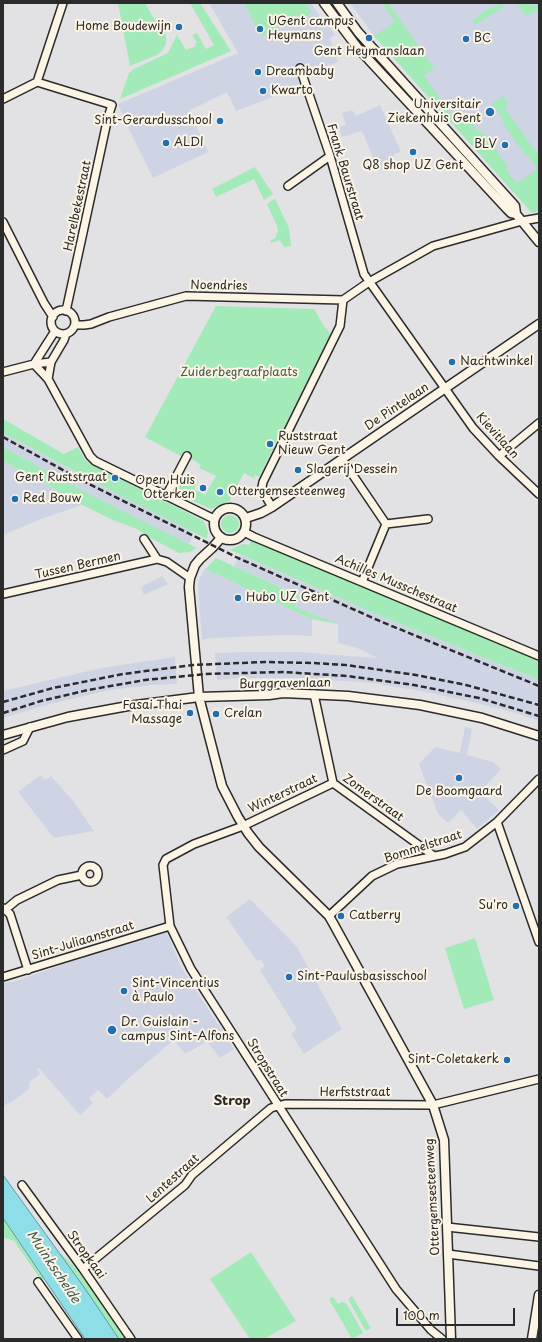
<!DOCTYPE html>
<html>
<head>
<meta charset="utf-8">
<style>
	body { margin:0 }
	#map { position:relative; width:542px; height:1342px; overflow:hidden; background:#e2e2e5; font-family:"Playpen Sans",sans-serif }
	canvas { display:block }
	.frame { position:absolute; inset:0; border:4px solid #2b2b2b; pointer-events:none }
	.scale { position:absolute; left:396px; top:1308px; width:119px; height:18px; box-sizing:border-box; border:2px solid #2b2b2b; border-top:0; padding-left:5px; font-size:12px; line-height:14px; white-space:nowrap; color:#2b2b2b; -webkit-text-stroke:3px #fcf5e5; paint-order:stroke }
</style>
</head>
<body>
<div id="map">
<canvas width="542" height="1342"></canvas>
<div class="frame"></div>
<div class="scale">100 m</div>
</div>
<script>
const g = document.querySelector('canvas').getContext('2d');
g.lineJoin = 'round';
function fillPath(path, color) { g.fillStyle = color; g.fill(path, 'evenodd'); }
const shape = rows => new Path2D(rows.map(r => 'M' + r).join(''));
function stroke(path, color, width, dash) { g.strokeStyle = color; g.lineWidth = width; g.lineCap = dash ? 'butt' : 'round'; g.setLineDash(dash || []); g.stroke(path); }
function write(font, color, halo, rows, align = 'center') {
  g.font = font + ' "Playpen Sans",sans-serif'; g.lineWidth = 4; g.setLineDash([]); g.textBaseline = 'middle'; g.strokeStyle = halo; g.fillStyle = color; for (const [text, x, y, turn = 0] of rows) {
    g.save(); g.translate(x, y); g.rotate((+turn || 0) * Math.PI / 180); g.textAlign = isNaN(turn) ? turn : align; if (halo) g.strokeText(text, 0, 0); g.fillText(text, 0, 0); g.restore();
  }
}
fillPath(shape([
	[209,3,311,3,321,18,323,17,335,35,330,38,338,62,309,72,302,86,236,111,227,92,193,109,189,109,208,152,153,178,123,117,118,104,238,53],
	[350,3,539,3,539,211,532,213,374,36],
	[380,105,401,152,394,154,393,162,386,164,387,168,379,171,362,131,342,137,339,127,346,125,342,113,352,110,356,116],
	[3,433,73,471,194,533,189,544,95,497,3,447],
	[3,461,55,489,60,494,82,505,41,519,3,535],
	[240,555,376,614,539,680,539,721,516,713,468,701,421,691,372,683,299,678,241,678,217,680,215,653,242,652,299,652,375,658,376,657,357,648,338,643,338,624,295,607,300,596,234,566],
	[205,568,285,607,312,619,312,636,286,635,211,638,202,640,198,587,199,580],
	[162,576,168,584,144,595,141,587],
	[175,657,177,684,151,685,110,690,46,705,3,718,3,691,101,668],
	[465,727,472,729,467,755,493,762,501,769,480,792,499,810,477,829,461,810,448,823,438,814,419,764,435,747,460,753],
	[41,775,45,780,51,776,74,802,94,831,54,838,18,792],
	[250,899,297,947,342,1029,304,1054,291,1034,297,1029,260,970,265,966,260,959,257,961,226,917],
	[165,933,168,935,181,967,234,1049,220,1058,207,1042,185,1054,174,1040,130,1077,107,1099,98,1090,89,1098,93,1103,80,1115,56,1088,39,1068,37,1070,40,1074,30,1082,29,1089,13,1101,3,1106,3,983,13,982,76,960]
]), '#cfd4e5');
fillPath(shape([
	[118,3,145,3,160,29,163,28,166,35,166,44,162,51,157,55,130,66],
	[190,3,200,3,231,51,120,99,129,73,134,69,168,53,177,35,186,50,196,46,195,44,197,43,192,35,197,33,206,49,214,45],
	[244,3,305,3,312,13,261,36],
	[382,3,388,3,434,68,424,76,458,124,470,118,477,130,478,129,483,135,485,134,508,167,506,169,511,176,511,177,517,183,537,169,532,161,531,161,527,154,525,155,502,122,504,121,500,115,500,114,492,104,503,96,508,103,504,107,539,156,539,211,532,213,374,36,395,22],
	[521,3,539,6,538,10,526,16,518,5],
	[502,4,503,5,503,7,475,25,472,21,487,9],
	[255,167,273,194,264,200,254,179,216,197,212,189],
	[274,199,275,199,289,228,291,246,284,247,280,240,271,243,270,241,275,238,278,231,277,226,267,204],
	[216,306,314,309,324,326,331,334,259,477,255,475,254,477,257,480,244,473,229,501,211,509,178,494,176,491,184,476,197,483,194,489,205,495,216,476,199,468,201,465,192,459,190,461,145,437],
	[3,419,64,454,78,447,85,460,92,465,204,521,208,532,207,539,123,497,3,433],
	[3,447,95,497,197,548,190,552,179,553,145,535,137,529,113,520,60,494,55,489,3,461],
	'221 524a9 9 0 1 1 18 0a9 9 0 1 1-18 0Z',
	[252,538,539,658,539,680,376,614,230,550,242,544,249,545],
	[216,558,300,596,295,607,338,624,312,619,285,607,206,569],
	[475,938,494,1000,464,1009,445,948],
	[3,1218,44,1278,41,1280,14,1241,3,1237],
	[58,1251,72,1264,102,1303,126,1339,119,1339],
	[251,1252,296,1321,264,1339,250,1339,210,1279],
	[352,1296,371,1328,366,1331,349,1301,349,1298],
	[332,1297,334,1298,338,1304,343,1302,346,1303,363,1333,352,1339,329,1299]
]), '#a2eab7');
const water = shape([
	[3,1175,86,1290,119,1339,85,1339,3,1218,3,1175]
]);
fillPath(water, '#8ddee7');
stroke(water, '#66969c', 1);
const minor = shape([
	[300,68,330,156,364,274,473,428,499,456,539,494],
	[37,82,112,105,108,117,66,311],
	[3,99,37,82,63,3],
	[288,186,330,156],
	[3,222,44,303,53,317],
	[343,300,369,282,433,246,522,221,539,218],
	'51 322a12 12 0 1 1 24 0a12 12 0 1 1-24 0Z',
	[75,325,84,325,91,324,109,317,186,296,343,300],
	[34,364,48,379,90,456,95,461,214,519],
	[34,364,55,331],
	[3,372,34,364,51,362],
	[48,379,51,362,64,340,66,334],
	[499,456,539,423],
	[342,459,386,524,362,582],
	[166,496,187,456],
	[272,507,263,492,262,487,263,482,340,326,343,300],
	[386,524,428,519],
	[244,532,254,537,539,656],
	[144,539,157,559],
	[3,594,157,559,167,562,190,578],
	[314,694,333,783,434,856],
	[3,750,23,741,30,727],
	[333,783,243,826,194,844,166,859,163,865,170,926,191,969,396,1289,431,1330,442,1339],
	[497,822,539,942],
	'82 874a8 8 0 1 1 16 0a8 8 0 1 1-16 0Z',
	[3,908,10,914,28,970],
	[6,909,17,900,58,880,82,875],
	[329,916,372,876,397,864,445,854,465,847,497,822,539,779],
	[3,977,170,926],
	[22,1185,83,1269,131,1339],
	[447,1227,539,1237],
	[448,1254,539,1266],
	[83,1269,185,1185,192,1175,271,1108,285,1104,433,1105,539,1079],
	[38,1282,78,1339]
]);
const tertiary = shape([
	[324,3,357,47,507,209,511,213,516,214],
	[337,3,358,32,515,206,516,214,539,242],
	'214 524a16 16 0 1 1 32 0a16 16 0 1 1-32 0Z',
	[246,518,261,513,272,507,539,324],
	[221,538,212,548,200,559,195,565,190,578,189,587,199,697,222,786,238,817,248,833,259,847,329,916,333,923,433,1105,444,1140,451,1339],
	[3,735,68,717,128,706,199,697,269,695,283,693,348,696,420,705,482,718,539,736],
	[532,1339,539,1295]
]);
stroke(minor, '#2b2b2b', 10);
stroke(tertiary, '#2b2b2b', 11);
stroke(minor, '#fcf5e5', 7);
stroke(tertiary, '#fcf5e5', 8);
stroke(shape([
	[3,437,81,480,238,558,382,622,539,686],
	[3,702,53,688,123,674,193,665,265,662,313,663,346,665,416,675,466,685,539,705],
	[3,713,41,701,88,690,145,680,206,674,283,672,347,676,414,685,479,698,539,716]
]), '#2b2b2b', 2.5, [6, 3]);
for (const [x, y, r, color] of [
	[179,27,4,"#1f6fb2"],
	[260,29,4,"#1f6fb2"],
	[369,38,4,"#1f6fb2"],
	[466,39,4,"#1f6fb2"],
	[258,72,4,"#1f6fb2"],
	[263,91,4,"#1f6fb2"],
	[490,112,5,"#1f6fb2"],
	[220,121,4,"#1f6fb2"],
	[166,143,4,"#1f6fb2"],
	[505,145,4,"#1f6fb2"],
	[413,152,4,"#1f6fb2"],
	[452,362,4,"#1f6fb2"],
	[270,444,4,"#1f6fb2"],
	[298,470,4,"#1f6fb2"],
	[115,478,4,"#1f6fb2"],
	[203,488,4,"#1f6fb2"],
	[220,492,4,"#1f6fb2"],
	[15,499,4,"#1f6fb2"],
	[238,598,4,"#1f6fb2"],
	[190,713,4,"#1f6fb2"],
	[216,714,4,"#1f6fb2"],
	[459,778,4,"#1f6fb2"],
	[516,906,4,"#1f6fb2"],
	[341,916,4,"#1f6fb2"],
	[289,977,4,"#1f6fb2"],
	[124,991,4,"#1f6fb2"],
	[112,1030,5,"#1f6fb2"],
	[507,1060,4,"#1f6fb2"]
]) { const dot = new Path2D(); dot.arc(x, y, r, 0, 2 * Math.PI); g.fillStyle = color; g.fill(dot); stroke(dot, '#fcf5e5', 1.5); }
write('12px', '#2b2b2b', '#fcf5e5', [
	["UGent campus",268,22],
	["Heymans",268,36],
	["Home Boudewijn",171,27,"right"],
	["BC",474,39],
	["Gent Heymanslaan",369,52,"center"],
	["Dreambaby",266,72],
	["Kwarto",271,91],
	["Universitair",481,105,"right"],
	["Ziekenhuis Gent",481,119,"right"],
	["Sint-Gerardusschool",212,121,"right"],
	["ALDI",174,143],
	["BLV",497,145,"right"],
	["Q8 shop UZ Gent",413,166,"center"],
	["Nachtwinkel",460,362],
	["Ruststraat",278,437],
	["Nieuw Gent",278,451],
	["Slagerij Dessein",306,470],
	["Gent Ruststraat",107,478,"right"],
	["Open Huis",195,481,"right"],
	["Otterken",195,495,"right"],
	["Ottergemsesteenweg",228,492],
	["Red Bouw",23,499],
	["Hubo UZ Gent",246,598],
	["Fasai Thai",182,706,"right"],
	["Massage",182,720,"right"],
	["Crelan",224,714],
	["De Boomgaard",459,792,"center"],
	["Su'ro",508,906,"right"],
	["Catberry",349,916],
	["Sint-Paulusbasisschool",297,977],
	["Sint-Vincentius",132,984],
	["à Paulo",132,998],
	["Dr. Guislain -",121,1023],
	["campus Sint-Alfons",121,1037],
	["Sint-Coletakerk",499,1060,"right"]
], 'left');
write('12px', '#2b2b2b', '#fcf5e5', [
	["Frank Baurstraat",345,172,73],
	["Harelbekestraat",78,206,-78],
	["Noendries",219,286,1],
	["De Pintelaan",397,407,-34],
	["Kievitlaan",497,436,48],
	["Tussen Bermen",78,566,-13],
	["Achilles Musschestraat",396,584,23],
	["Burggravenlaan",285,684,-1],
	["Winterstraat",283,794,-25],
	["Zomerstraat",373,798,36],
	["Bommelstraat",423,847,-18],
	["Sint-Juliaanstraat",83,941,-17],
	["Stropstraat",267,1068,58],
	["Herfststraat",355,1093],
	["Lentestraat",173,1179,-42],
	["Ottergemsesteenweg",433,1197,-93],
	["Stropkaai",86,1255,54]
]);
write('12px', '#495b4e', '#fcf5e5', [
	["Zuiderbegraafplaats",239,373]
]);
write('bold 13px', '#2b2b2b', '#fcf5e5', [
	["Strop",232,1101]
]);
write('italic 13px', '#44585a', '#fcf5e5', [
	["Muinkschelde",53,1267,56]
]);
</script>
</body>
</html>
